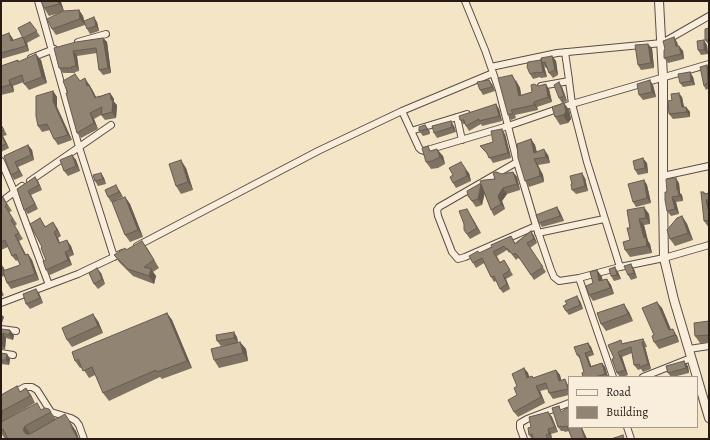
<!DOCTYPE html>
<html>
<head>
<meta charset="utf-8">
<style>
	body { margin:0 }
	#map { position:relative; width:710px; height:440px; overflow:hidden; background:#f4e5c7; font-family:Alegreya,serif }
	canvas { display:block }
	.frame { position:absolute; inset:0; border:2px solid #281b16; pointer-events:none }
	.legend { position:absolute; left:568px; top:376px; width:130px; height:52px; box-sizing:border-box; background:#f8eedb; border:1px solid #a59a8c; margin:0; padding:5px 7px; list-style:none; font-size:12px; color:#281b16 }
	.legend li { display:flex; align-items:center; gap:8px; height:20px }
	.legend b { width:20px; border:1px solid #a59a8c }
</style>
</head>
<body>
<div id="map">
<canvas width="710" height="440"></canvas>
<div class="frame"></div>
<ul class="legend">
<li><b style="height:5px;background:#f8eedb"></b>Road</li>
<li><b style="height:11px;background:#928472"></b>Building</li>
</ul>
</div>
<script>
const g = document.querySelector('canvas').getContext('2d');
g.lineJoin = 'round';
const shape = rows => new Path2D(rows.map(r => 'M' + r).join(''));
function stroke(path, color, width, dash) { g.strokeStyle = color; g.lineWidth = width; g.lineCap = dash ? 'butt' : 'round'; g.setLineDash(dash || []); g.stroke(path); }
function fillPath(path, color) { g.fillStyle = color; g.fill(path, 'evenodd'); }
const minor = shape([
	[38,1,79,147,114,257],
	[465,1,485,50,499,90,517,162,536,226,551,270,554,277,559,281,579,278,620,267,664,258,709,245],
	[78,42,106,34],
	[565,52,569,80],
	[31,58,54,49],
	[491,67,557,53,662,43,709,16],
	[541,86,569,81,572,104,587,162,620,267],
	[402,111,419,148,421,150,424,151,508,126,572,104,709,64],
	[457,117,462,140],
	[411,131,467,114],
	[1,161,14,191,49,285],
	[517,162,439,207,437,210,438,216,452,252,458,259,465,257,536,226],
	[663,176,709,166],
	[30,181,111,125],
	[1,202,22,186],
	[538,233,604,219],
	[137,246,318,151,402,111,493,73],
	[579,278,613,377],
	[1,303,78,274,122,253],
	[1,329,16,331],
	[689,349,709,346],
	[1,353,13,355],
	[643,377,691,358],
	[1,400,25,387,32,387,37,390,51,412,71,418,76,421,79,425,84,439],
	[627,427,631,439],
	[524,439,520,428,520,423,527,419,569,403]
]);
const tertiary = shape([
	[659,1,663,77,663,196,664,258,674,300,697,377],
	[697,377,709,418]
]);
stroke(minor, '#5b4e42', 8);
stroke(tertiary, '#5b4e42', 10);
stroke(minor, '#f8eedb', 6);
stroke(tertiary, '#f8eedb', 8);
fillPath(shape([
	[61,2,64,11,79,10,83,16,85,25,56,35,52,29,59,13,49,16,44,8],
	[30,22,40,36,27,43,29,51,1,59,1,36,9,33,13,39,13,41,23,37],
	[97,22,99,31,90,34,87,29],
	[709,28,709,45,705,40],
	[103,38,107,42,111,73,103,75,99,70,97,53,77,56,79,71,75,72,75,73,63,73,59,68,76,42],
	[677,42,678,46,679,46,683,51,684,59,668,63,664,58],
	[707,45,708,54,701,55,698,50],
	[652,48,654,68,641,70,638,65],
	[552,56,556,61,558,75,553,78,549,73,547,68,546,68,544,66,547,77,541,78,540,77,533,79,530,74,541,60,542,62],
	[18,60,19,62,41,60,47,83,29,90,24,84,24,82,13,86,14,92,1,95,1,66],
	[707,65,709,68,709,88,706,90,704,86],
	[690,72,693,77,695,85,683,87,680,83],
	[516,80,520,88,521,95,532,92,538,86,549,89,552,102,537,107,538,110,515,115,516,118,511,120,508,115],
	[80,81,89,84,96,97,110,93,114,99,114,102,117,105,116,118,105,120,101,115,94,119,98,129,81,138,77,133,68,93],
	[492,84,495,91,483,95,480,90],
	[653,85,656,97,643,100,639,95],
	[562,87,567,101,562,103,559,98],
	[53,91,57,97,57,107,72,140,58,145,54,139,50,130,42,132,38,126],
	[682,97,684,107,686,107,690,112,690,117,673,119,669,114],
	[564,103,569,110,571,119,568,123,560,125,555,117],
	[496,104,499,109,502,121,482,126,481,124,469,131,466,126,466,124,463,124,460,120],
	[1,124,7,135,3,136,9,148,1,152],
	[425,125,429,130,430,134,423,136,419,131],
	[454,126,456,132,437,138,434,133],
	[505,134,511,158,493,163,488,155,480,146,493,142],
	[531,139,535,145,537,152,548,155,550,163,538,165,543,175,544,182,529,187,525,181],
	[28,145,32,150,34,160,18,167,23,176,14,180,11,175,4,156],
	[432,150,443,156,445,164,438,168,431,169,426,162],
	[72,155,76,160,80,171,68,176,64,171],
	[647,163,648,173,638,175,635,170],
	[186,168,193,190,181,194,176,186],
	[513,172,517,177,520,190,507,194,502,201,505,209,494,216,491,210,485,193,482,205,476,207,468,196,481,183,495,179,502,174],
	[101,173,104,178,106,184,98,186,95,181],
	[469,173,471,181,456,188,453,183],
	[35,177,38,181,42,190,31,195,38,209,28,214,24,210,17,189],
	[585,178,588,191,576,194,572,190],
	[644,180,647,185,651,203,636,207,633,202],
	[679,183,680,193,682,195,683,201,676,202,679,214,671,216,667,211,667,192],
	[119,190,123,197,115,200,125,197,130,204,143,237,130,242,125,235,112,202,111,202,108,197],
	[704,192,705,194,709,193,709,228,704,221],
	[3,197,12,211,9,212,17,224,15,226,23,239,19,241,26,255,28,254,32,260,39,280,11,289,7,283,4,276,1,277,1,264,4,270,20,265,18,260,16,261,12,256,8,247,1,250,1,199],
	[557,207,560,212,564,221,542,227,539,223],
	[627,210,649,214,650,224,644,225,648,241,650,244,652,253,630,257,625,250,630,240,630,228],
	[470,214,481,233,470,239,464,230,464,224],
	[682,216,687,224,693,240,675,246,670,239],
	[40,218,45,226,57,228,61,236,58,238,60,243,71,246,74,255,69,257,72,265,50,275,46,270,46,260,42,247],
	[531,231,534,236,537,243,530,248,546,272,534,280,521,260,518,258,516,260,510,252,509,253,507,250,497,256,500,262,504,260,513,275,506,279,510,289,503,293,500,289,496,281,494,282,491,277,484,263,476,268,473,263,480,253,511,236,515,243],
	[147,248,159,268,153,272,156,276,154,284,133,276,119,262,114,255,126,250],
	[634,269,637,278,631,280,628,275],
	[597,270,602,277,602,280,607,279,611,285,614,294,593,301,589,295],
	[618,272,621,279,614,281,611,276],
	[101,273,105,284,98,289,94,284],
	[1,289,4,295,1,297],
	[39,293,43,303,30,309,26,304],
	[580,301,583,309,569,315,566,311],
	[662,308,671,330,677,336,679,342,659,349,654,342,654,335],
	[629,312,633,321,606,331,601,324],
	[167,313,172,320,192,368,162,379,160,377,109,401,103,393,95,375,89,378,82,367,80,368,75,361],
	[98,321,103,333,72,347,67,340],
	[709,321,709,343,700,343,695,336],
	[1,329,14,335,13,340,6,338,5,349,1,349],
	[237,337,238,343,240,342,246,349,248,361,219,368,214,360,234,344,221,346,217,341],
	[643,339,646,344,647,347,645,347,651,369,643,372,641,369,638,370,634,365,632,353,622,357,628,375,623,377,620,377,617,373,614,358,623,343],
	[588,343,591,347,594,355,588,357,591,366,602,363,605,367,608,377,583,377,584,372,580,359,577,355],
	[1,353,7,354,10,359,9,365,1,364],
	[688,366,689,373,673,377,671,377,668,373],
	[524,368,528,373,529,377,532,376,533,378,556,370,560,375,561,381,568,385,569,395,553,399,549,393,548,389,540,391,545,403,518,417,514,412,517,395,517,386],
	[26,388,35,403,7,419,42,410,49,409,56,419,76,431,79,439,5,439,1,433,1,395,21,391],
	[552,408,569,427,582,428,587,439,572,439,569,431,565,432,564,431,561,431,558,427],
	[548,412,552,417,558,432,551,434,552,439,532,439,529,435,531,427]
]), '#7e7262');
fillPath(shape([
	[58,1,61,1,61,2,64,11,59,4],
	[79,10,83,16,85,25,80,19],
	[94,17,97,22,99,31,96,26],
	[9,33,13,39,15,47,11,41],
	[23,37,27,43,29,51,26,46],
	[674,37,677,42,679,51,676,46],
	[103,38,107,42,111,73,108,68],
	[704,40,707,45,708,54,704,50],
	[648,44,652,48,654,68,651,63],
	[679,46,683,51,684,59,681,54],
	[73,51,77,56,79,71,76,66],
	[36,54,41,60,47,83,42,77],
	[552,56,556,61,558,75,555,70],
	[541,60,544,66,547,77,543,72],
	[707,65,709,68,709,83,708,82],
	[690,72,693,77,695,85,691,81],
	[512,75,520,88,522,101,519,96],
	[85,78,93,91,99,103,87,86],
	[9,80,13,86,14,92,10,85],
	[489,80,492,84,495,91,492,87],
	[650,80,653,85,656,97,652,92],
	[559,82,562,87,567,101,564,96],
	[546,84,549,89,552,102,548,97],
	[53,91,57,97,57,107,72,140,68,135,53,101],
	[110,93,114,99,114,102,117,105,116,118,112,112],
	[679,93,682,97,685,112,682,107],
	[534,102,537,107,538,110,534,105],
	[564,103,569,110,571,119,568,123,563,115],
	[496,104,499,109,502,121,499,116],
	[686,107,690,112,690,117,687,112],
	[90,113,94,119,98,129,94,123],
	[451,121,454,126,456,132,452,127],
	[425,125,429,130,430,134,427,129],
	[502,129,505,134,511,158,508,153],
	[1,133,3,136,9,148,6,144],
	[531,139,535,145,538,159,534,153],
	[28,145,32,150,34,160,31,155],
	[437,149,443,156,445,164,440,157],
	[544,149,548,155,550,163,546,157],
	[72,155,76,160,80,171,76,166],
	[643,158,647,163,648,173,645,168],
	[534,159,538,165,543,175,544,182,540,176],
	[181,160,186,168,193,190,188,182],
	[15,162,18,167,23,176,19,171],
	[465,168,469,173,471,181,467,176],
	[513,172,517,177,520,190,517,184],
	[101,173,104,178,106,184,103,179],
	[582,173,585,178,588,191,585,186],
	[35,177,38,181,42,190,39,185],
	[676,178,679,183,680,193,682,195,683,201,679,196,677,190],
	[644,180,647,185,651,203,647,198],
	[481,184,485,190,482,205,478,199],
	[116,185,119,190,123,197,119,192],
	[503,188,507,194,502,201,505,209,501,204,498,196],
	[28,191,31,195,38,209,35,204],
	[125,197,130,204,143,237,138,230],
	[672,197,676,202,679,214,675,209],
	[706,200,709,205,709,213],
	[557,207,560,212,564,221,560,216],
	[644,207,649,214,650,224,646,218],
	[467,209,470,214,481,233,477,228],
	[682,216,687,224,693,240,688,233],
	[639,219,644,225,648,241,650,244,652,253,647,246],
	[53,222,57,228,61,236,57,230],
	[531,231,534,236,537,243,534,239],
	[54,232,58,238,62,249,59,243],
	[15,235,19,241,29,261,25,255],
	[67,240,71,246,74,255,70,250],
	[142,241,147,248,159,268,154,260],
	[65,252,69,257,72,265,68,260],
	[28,254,32,260,39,280,35,274],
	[1,264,4,268,6,275,3,270],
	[631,264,634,269,637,278,634,273],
	[615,267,618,272,621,279,617,275],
	[97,268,101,273,105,284,102,279],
	[151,269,156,276,154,284,149,276],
	[597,270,602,277,604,288,599,281],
	[503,275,506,279,510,289,507,284],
	[607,279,611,285,614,294,610,288],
	[36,289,39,293,43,303,40,298],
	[577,296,580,301,583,309,580,305],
	[657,302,662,308,674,337,669,330],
	[624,304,629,312,633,321,628,314],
	[167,313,172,320,192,368,187,361],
	[93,314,98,321,103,333,98,326],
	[2,315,4,317,2,323,1,321],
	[673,329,677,336,679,342,675,335],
	[10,330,14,335,13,340,9,335],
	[234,332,237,337,238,343,234,338],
	[3,333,6,338,5,349,1,344],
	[240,342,246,349,248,361,243,353],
	[642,342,645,347,651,369,648,364],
	[588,343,591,347,594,355,591,351],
	[618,352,622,357,628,375,625,370],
	[585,353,588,357,593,371,590,367],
	[7,354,10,359,9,365,6,360],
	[684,361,688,366,689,373,686,368],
	[602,363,605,367,608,377,605,374],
	[524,368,528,373,531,383,527,378],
	[556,370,560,375,563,387,559,381],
	[565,379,568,385,569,390,568,389],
	[536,386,540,391,545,403,541,397],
	[26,388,31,395,35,403,30,396],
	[548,412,552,417,558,432,555,427],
	[70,422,76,431,79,439,78,439,73,430],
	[25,426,31,435,30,439,23,430],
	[581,427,582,427,582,428,587,439,585,439],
	[548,429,551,434,552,439,549,434]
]), '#665c50');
const building = shape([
	[41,1,58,1,59,4,44,8,41,1],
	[79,10,80,19,52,29,47,19,63,11,79,10],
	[94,17,96,26,87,29,84,21,94,17],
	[30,22,37,31,23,38,18,28,30,22],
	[709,28,709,40,705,40,705,29,709,28],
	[9,33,11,41,23,37,26,46,1,53,1,36,9,33],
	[674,37,676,46,679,46,681,54,664,58,664,50,665,49,663,41,674,37],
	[103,38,108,68,99,70,96,48,73,51,76,66,71,67,72,68,59,68,54,48,76,42,103,38],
	[704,40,704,50,698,50,697,41,704,40],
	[648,44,651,63,638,65,635,45,648,44],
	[36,54,42,77,24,84,22,75,9,80,10,85,1,87,1,66,18,60,18,62,36,54],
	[552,56,555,70,549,73,545,62,542,63,541,58,552,56],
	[541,60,543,72,538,73,537,72,530,74,527,67,528,62,541,60],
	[707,65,708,82,704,86,700,67,707,65],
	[690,72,691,81,680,83,678,74,690,72],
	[75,74,80,81,85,78,87,86,89,85,95,98,99,96,99,97,110,93,111,100,113,100,112,112,101,115,102,107,90,113,94,123,77,133,66,93,68,93,63,81,75,74],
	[512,75,516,83,519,96,532,92,531,85,534,84,538,86,546,84,548,97,534,102,534,105,511,110,513,113,508,115,498,78,512,75],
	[489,80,492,87,480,90,477,82,489,80],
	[650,80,652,92,639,95,637,84,650,80],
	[559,82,564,96,559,98,554,85,559,82],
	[53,91,53,101,68,135,54,139,47,124,38,126,36,116,36,96,53,91],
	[679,93,682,107,686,107,687,112,669,114,668,101,672,100,671,94,679,93],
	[564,103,566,112,563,115,555,117,552,107,564,103],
	[496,104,499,116,479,121,479,119,466,126,464,120,460,120,459,116,496,104],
	[451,121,452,127,434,133,432,126,451,121],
	[1,125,4,130,1,131,1,125],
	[425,125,427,129,419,131,419,127,425,125],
	[502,129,508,153,489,158,487,153,480,146,493,142,491,131,502,129],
	[1,134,6,144,1,146,1,134],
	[531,139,534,153,544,149,546,157,534,159,539,169,540,176,525,181,518,158,517,144,531,139],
	[28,145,31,155,15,162,19,171,11,175,4,156,28,145],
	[428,146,430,151,437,149,440,157,432,161,426,162,422,148,428,146],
	[72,155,76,166,64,171,60,160,72,155],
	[643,158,645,168,635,170,633,161,643,158],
	[181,160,188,182,176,186,169,164,181,160],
	[461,162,465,168,467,176,453,183,450,177,453,175,449,168,461,162],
	[496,172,502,174,513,172,517,184,503,188,498,196,501,204,491,210,481,184,478,199,472,201,468,196,467,191,481,183,480,181,484,180,495,179,493,173,496,172],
	[101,173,103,179,95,181,93,175,101,173],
	[582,173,585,186,572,190,571,184,572,184,570,176,582,173],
	[35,177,39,185,28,191,35,204,24,210,17,189,35,177],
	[676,178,677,190,678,190,679,196,672,197,675,209,667,211,665,200,665,192,667,192,666,179,676,178],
	[644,180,647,198,633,202,628,184,644,180],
	[116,185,119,192,108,197,105,190,116,185],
	[701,192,704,192,704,194,709,193,709,200,706,200,709,213,709,220,704,221,701,192],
	[3,197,7,205,5,206,13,219,11,220,19,233,15,235,25,255,28,254,35,274,7,283,3,271,20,265,16,254,12,256,5,240,1,242,1,199,3,197],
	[125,197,138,230,125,235,112,202,125,197],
	[557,207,560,216,539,223,536,215,557,207],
	[644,207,646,218,639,219,644,238,646,238,647,246,625,250,623,242,630,240,627,228,630,228,627,210,644,207],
	[467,209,477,228,467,234,464,230,464,224,459,211,467,209],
	[682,216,688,233,670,239,667,230,677,218,682,216],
	[40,218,45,227,53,222,57,230,54,232,59,243,67,240,70,250,65,252,68,260,46,270,43,261,46,260,41,248,42,247,30,224,40,218],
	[531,231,534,239,527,243,543,267,531,275,518,256,515,253,513,255,507,248,506,249,504,246,493,252,500,263,504,260,510,270,503,275,507,284,500,289,494,276,491,277,482,258,473,263,469,256,478,251,479,253,492,247,491,245,511,236,515,244,531,231],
	[142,241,154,260,144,267,151,269,149,276,128,269,114,255,125,248,126,250,142,241],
	[631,264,634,273,628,275,624,266,631,264],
	[615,267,617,275,611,276,609,269,615,267],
	[97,268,102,279,94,284,89,273,97,268],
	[597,270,599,281,607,279,610,288,589,295,586,286,593,283,590,272,597,270],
	[36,289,40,298,26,304,23,294,36,289],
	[577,296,580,305,566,311,563,306,567,304,565,301,577,296],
	[657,302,669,330,673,329,675,335,654,342,652,336,654,335,642,308,657,302],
	[624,304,628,314,601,324,597,313,624,304],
	[167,313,187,361,157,372,156,370,103,393,92,367,83,371,78,359,75,361,72,352,167,313],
	[93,314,98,326,67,340,62,328,93,314],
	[709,321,709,335,695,336,694,323,709,321],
	[1,329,10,330,9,335,3,333,1,344,1,329],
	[234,332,234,338,217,341,216,335,234,332],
	[643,339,644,342,642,342,648,364,640,367,639,364,634,365,631,347,618,352,625,370,617,373,612,359,614,358,608,345,621,340,622,344,643,339],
	[240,342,243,353,214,360,211,349,240,342],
	[588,343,591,351,585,353,590,367,602,363,605,374,595,377,583,377,582,373,584,372,579,355,577,355,574,347,588,343],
	[1,353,7,354,6,360,1,360,1,353],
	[684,361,686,368,668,373,666,366,684,361],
	[524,368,527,378,532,376,533,378,556,370,559,381,565,379,568,389,549,393,546,383,536,386,541,397,514,412,508,400,517,395,514,388,517,386,512,374,524,368],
	[17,386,20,392,26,388,30,396,2,411,3,414,1,415,1,395,17,386],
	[37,403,41,410,45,408,49,409,51,412,25,426,23,430,26,434,30,434,65,414,70,422,73,430,78,439,8,439,3,429,1,431,1,422,37,403],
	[559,406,561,412,569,407,569,427,581,427,585,439,572,439,567,426,562,427,561,426,558,427,552,408,559,406],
	[548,412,555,427,548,429,549,434,546,435,548,439,533,439,532,434,529,435,528,428,531,427,529,417,548,412],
	[623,435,624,439,611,439,623,435]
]);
fillPath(building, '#928472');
stroke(building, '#665c50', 1);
</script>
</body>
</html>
